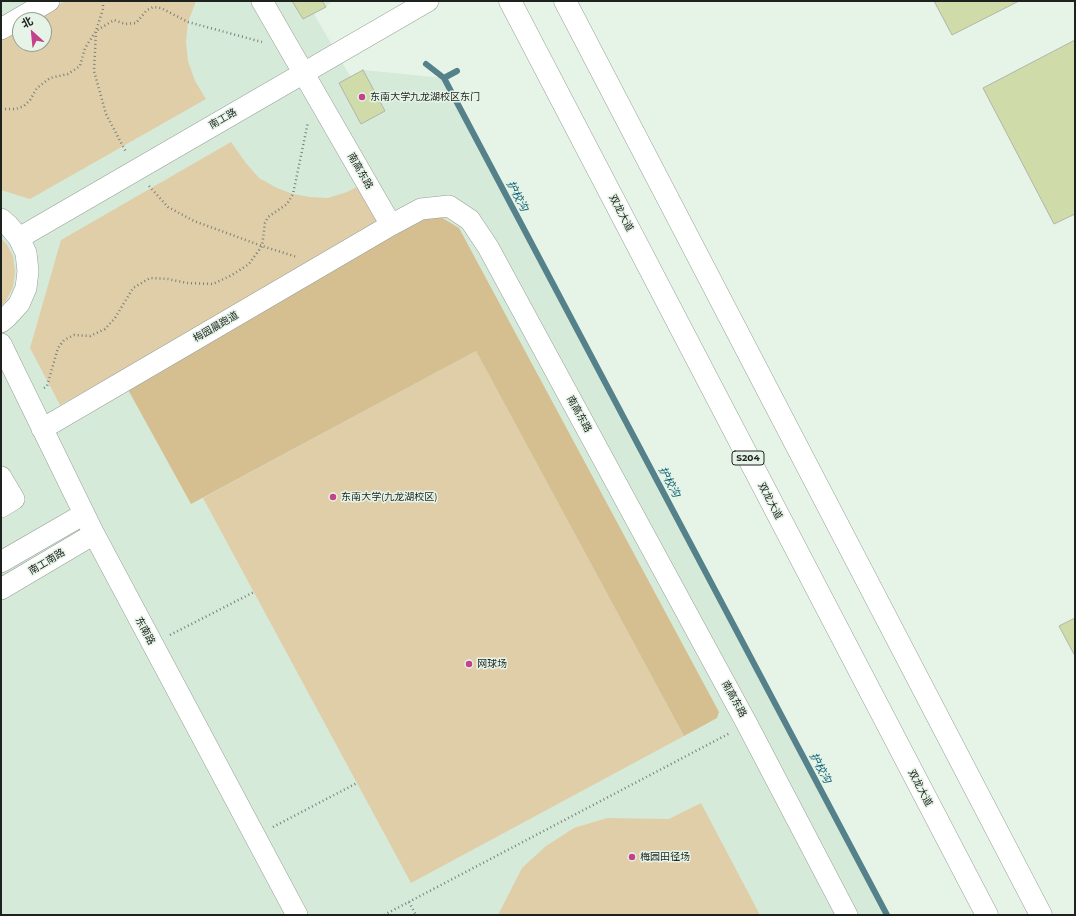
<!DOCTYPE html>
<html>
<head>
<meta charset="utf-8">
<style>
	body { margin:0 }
	#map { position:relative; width:1076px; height:916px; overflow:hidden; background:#e6f4e8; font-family:Montserrat,"Noto Sans SC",sans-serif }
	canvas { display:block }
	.frame { position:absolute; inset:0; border:2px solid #1d221e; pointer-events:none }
	.north { position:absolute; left:12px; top:12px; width:40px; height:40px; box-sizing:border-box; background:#e6f4e8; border:1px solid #96a097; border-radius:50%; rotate:333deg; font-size:11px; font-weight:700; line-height:16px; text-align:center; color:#1d221e }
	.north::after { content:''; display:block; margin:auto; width:14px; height:18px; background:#c3428b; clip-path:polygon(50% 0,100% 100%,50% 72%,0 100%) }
</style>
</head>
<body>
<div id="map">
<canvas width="1076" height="916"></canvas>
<div class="frame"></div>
<div class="north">北</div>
</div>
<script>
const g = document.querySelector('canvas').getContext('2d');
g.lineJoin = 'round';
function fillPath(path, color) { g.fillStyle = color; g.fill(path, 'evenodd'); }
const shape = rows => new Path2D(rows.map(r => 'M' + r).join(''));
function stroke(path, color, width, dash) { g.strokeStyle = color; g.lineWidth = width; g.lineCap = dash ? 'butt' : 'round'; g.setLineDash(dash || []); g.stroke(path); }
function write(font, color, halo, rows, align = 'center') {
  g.font = font + ' Montserrat,"Noto Sans SC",sans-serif'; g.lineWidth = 3; g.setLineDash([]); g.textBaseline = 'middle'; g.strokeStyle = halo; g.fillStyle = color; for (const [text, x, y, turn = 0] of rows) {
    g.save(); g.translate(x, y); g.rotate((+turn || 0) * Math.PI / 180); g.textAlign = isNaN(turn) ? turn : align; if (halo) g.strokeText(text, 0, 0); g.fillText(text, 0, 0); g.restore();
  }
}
fillPath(shape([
	[1,1,332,1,326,7,314,14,350,76,363,70,444,78,887,915,1,915],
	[20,20,44,20,44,44,20,44]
]), '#d6ead9');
fillPath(shape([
	[65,1,196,1,188,22,186,42,188,61,195,81,206,99,30,199,1,190,1,40,20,28,20,44,44,44,44,20,34,20],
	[231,142,246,163,259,178,277,188,293,194,310,197,328,198,347,192,363,184,379,221,371,232,60,405,30,348,61,240],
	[1,239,6,243,13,256,15,272,13,287,6,301,1,306],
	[476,351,684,736,411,883,203,498],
	[701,803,760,915,498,915,522,868,546,846,574,828,607,818,669,819]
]), '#e0cea9');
fillPath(shape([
	[434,213,459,228,719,712,717,718,684,736,476,351,191,504,126,386]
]), '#d5bf91');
stroke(shape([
	[426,64,444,78,887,915],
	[444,78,457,71]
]), '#55818a', 6);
const building = shape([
	[292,1,322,1,326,7,303,19,292,1],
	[934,1,1019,1,952,35,934,1],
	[1075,40,1075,214,1054,224,983,88,1075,40],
	[363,70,385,111,361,124,339,83,363,70],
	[1075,618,1075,656,1059,626,1075,618]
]);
fillPath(building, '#d0dbaa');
stroke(building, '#b2b5a7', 1);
const minor = shape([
	[262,1,391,225],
	[1,29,49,1],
	[1,219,8,225,19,238,26,253,28,271,26,288,19,304,7,317,1,322],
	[19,238,428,1],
	[1,344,94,534,297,915],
	[42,429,391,225,421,209,449,206,470,220,488,247,747,724,847,915],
	[1,477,14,499,1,507],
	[1,562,84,514],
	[1,589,94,534]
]);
const major = shape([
	[510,1,987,915],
	[565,1,1041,915]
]);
stroke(minor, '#95a197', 22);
stroke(major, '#95a197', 23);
stroke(shape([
	[103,1,103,9,96,31,94,71,106,114,126,152],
	[1,109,16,109,24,106,30,100,37,88,50,78,68,74,80,66,85,48,96,31,114,20,125,24,136,23,147,10,153,7,161,8,188,22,262,42],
	[149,186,168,207,194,221,262,246,297,257],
	[44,388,47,386,58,348,64,340,74,335,90,336,105,329,115,318,133,288,150,278,168,279,187,283,213,284,232,275,249,264,262,246,265,223,268,217,287,204,293,194,308,122],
	[170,635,254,592],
	[273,827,357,783],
	[409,902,416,915],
	[384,915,730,733]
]), '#78817a', 2.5, [1, 3]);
stroke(minor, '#fff', 21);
stroke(major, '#fff', 22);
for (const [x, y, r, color] of [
	[362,97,4,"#c3428b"],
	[333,497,4,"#c3428b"],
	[469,664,4,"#c3428b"],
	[632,857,4,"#c3428b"]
]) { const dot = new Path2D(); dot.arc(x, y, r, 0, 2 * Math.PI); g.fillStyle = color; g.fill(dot); stroke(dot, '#e6f4e8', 1.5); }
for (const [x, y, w] of [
	[748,458,32]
]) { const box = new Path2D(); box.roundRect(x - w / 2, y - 7, w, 14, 3); g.fillStyle = '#e6f4e8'; g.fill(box); stroke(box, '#1d221e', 1); }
write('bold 9px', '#1d221e', null, [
	["S204",748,458]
]);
write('10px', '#1d221e', '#e6f4e8', [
	["东南大学九龙湖校区东门",370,97],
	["东南大学(九龙湖校区)",341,497],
	["网球场",477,664],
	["梅园田径场",640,857]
], 'left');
write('10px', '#1d221e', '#e6f4e8', [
	["南工路",223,119,-30],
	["南高东路",360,171,60],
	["双龙大道",621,213,62],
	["梅园晨跑道",216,327,-30],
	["南高东路",579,414,61],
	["双龙大道",770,501,62],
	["南工南路",47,562,-31],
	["东南路",145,631,62],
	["南高东路",734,699,61],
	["双龙大道",920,788,62]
]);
write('italic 11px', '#0e6273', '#e6f4e8', [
	["护校沟",517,196,62],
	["护校沟",669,482,62],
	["护校沟",820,768,62]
]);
</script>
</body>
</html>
